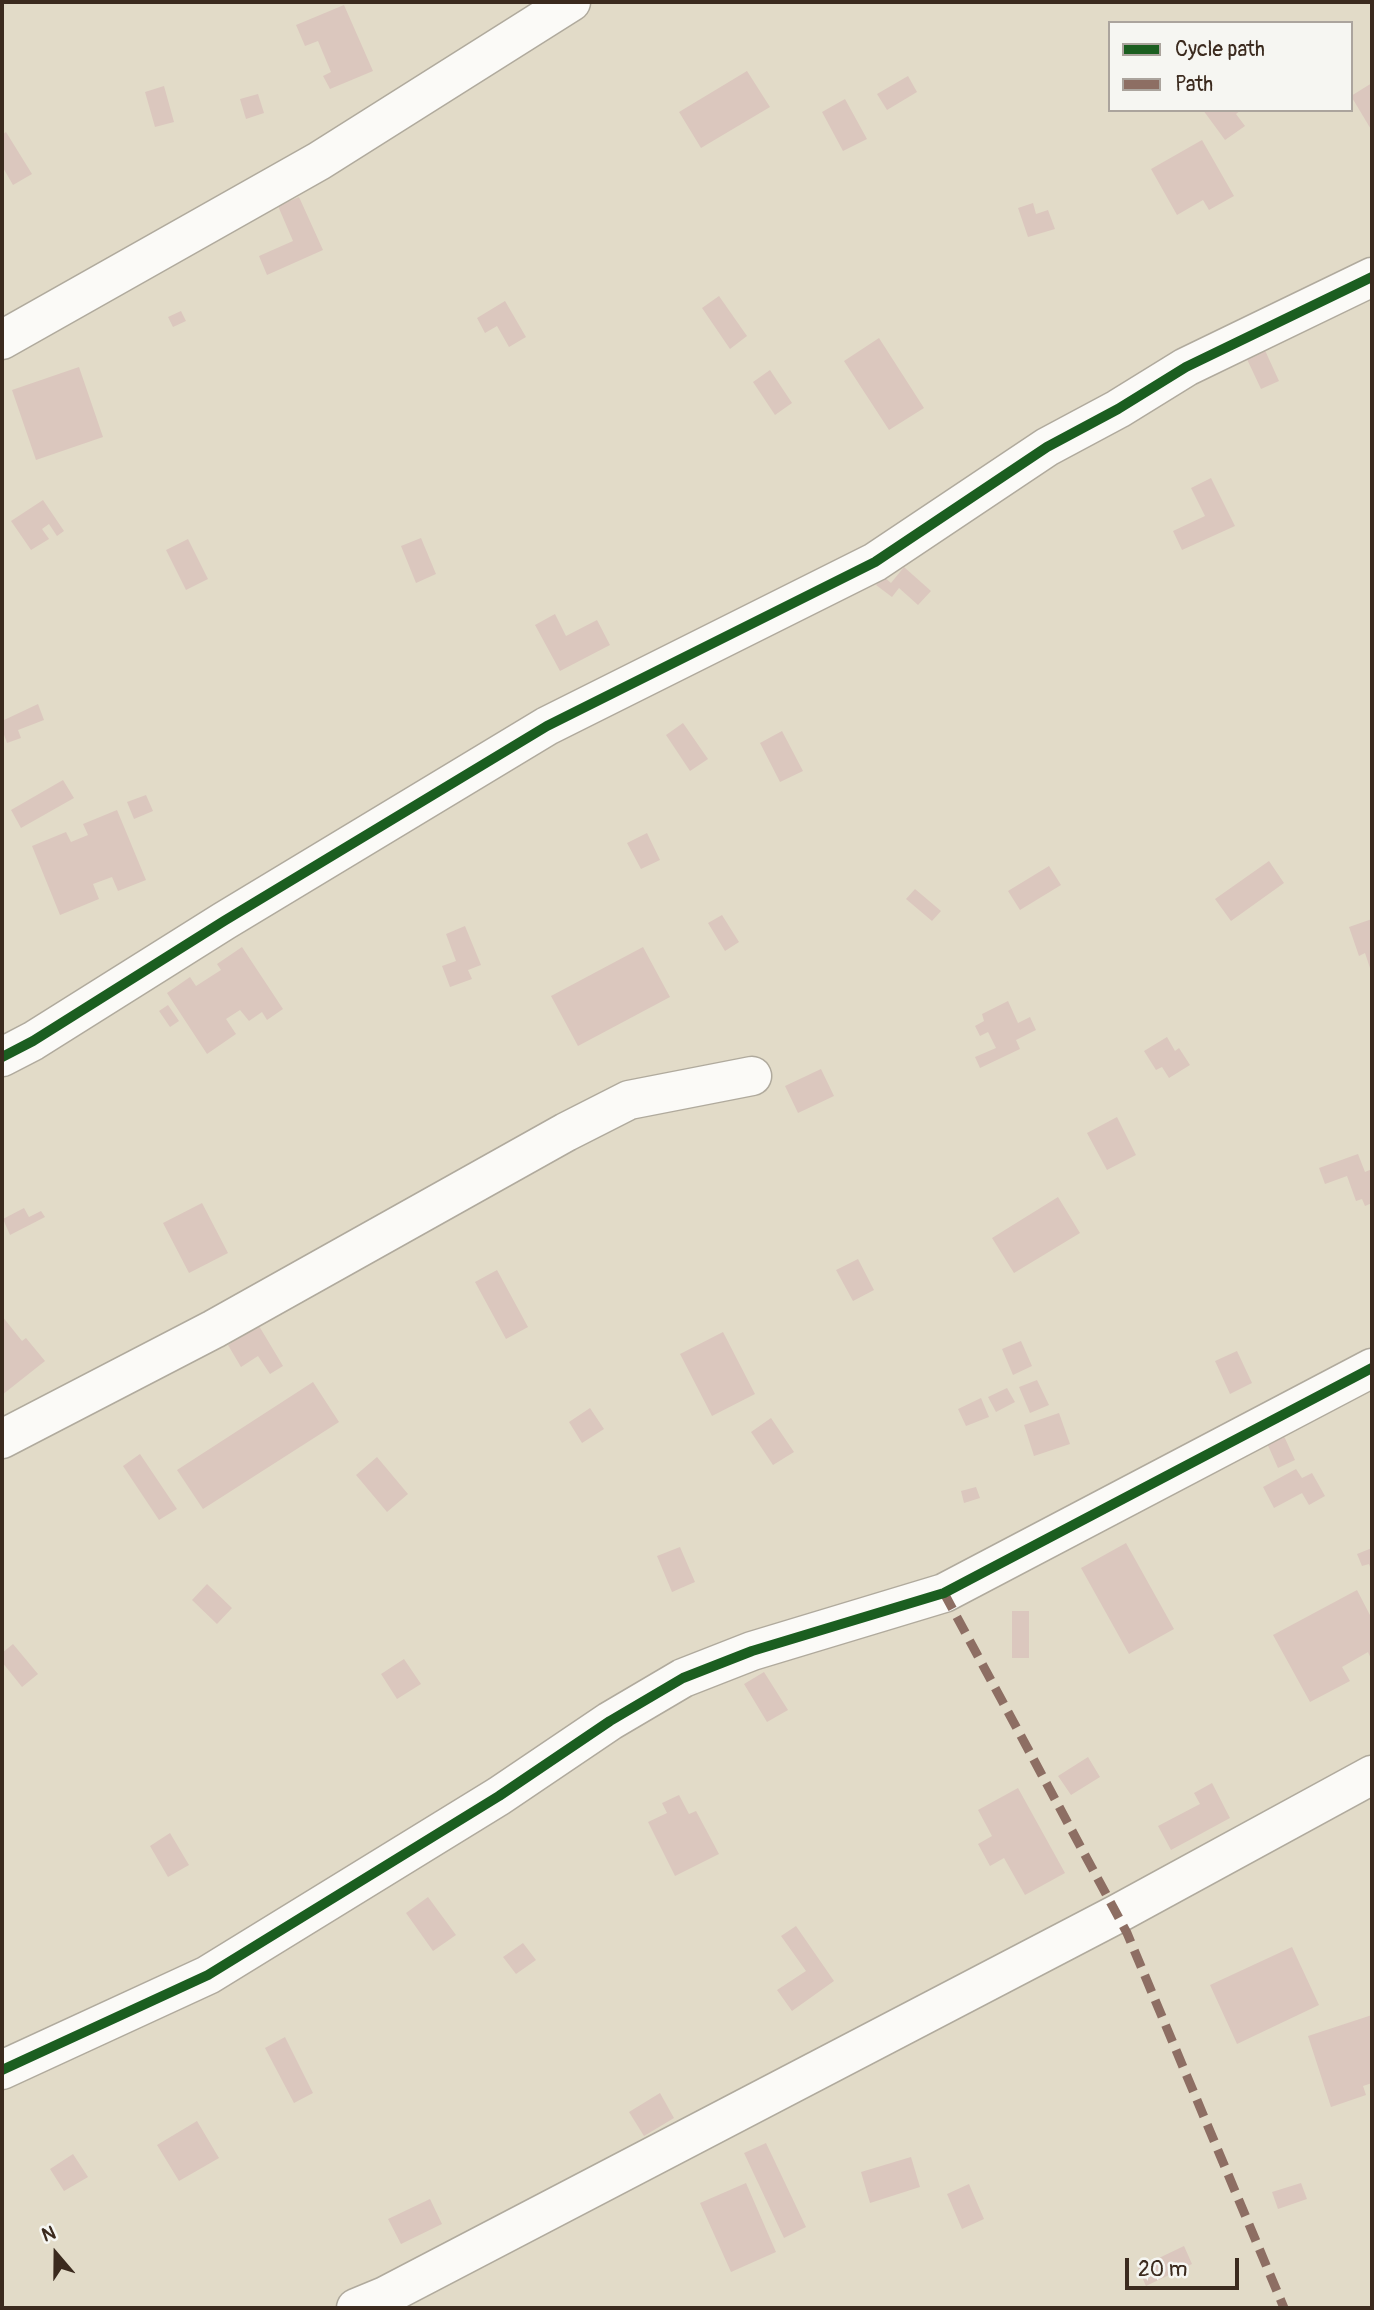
<!DOCTYPE html>
<html>
<head>
<meta charset="utf-8">
<style>
	body { margin:0 }
	#map { position:relative; width:1374px; height:2310px; overflow:hidden; background:#e2dbc8; font-family:Pangolin,sans-serif }
	canvas { display:block }
	.frame { position:absolute; inset:0; border:4px solid #3b2a1e; pointer-events:none }
	.legend { position:absolute; left:1108px; top:21px; width:245px; height:91px; box-sizing:border-box; background:#f6f6f2; border:2px solid #aba49d; margin:0; padding:9px 12px; list-style:none; font-size:21px; color:#3b2a1e }
	.legend li { display:flex; align-items:center; gap:14px; height:35px }
	.legend b { width:35px; border:2px solid #aba49d }
	.north { position:absolute; left:21px; top:2219px; width:70px; height:70px; -webkit-text-stroke:5px #f6f6f2; paint-order:stroke; rotate:340deg; font-size:19px; font-weight:700; line-height:28px; text-align:center; color:#3b2a1e }
	.north::after { content:''; display:block; margin:auto; width:24px; height:32px; background:#3b2a1e; clip-path:polygon(50% 0,100% 100%,50% 72%,0 100%) }
	.scale { position:absolute; left:1125px; top:2258px; width:114px; height:32px; box-sizing:border-box; border:4px solid #3b2a1e; border-top:0; padding-left:9px; font-size:21px; line-height:24px; white-space:nowrap; color:#3b2a1e; -webkit-text-stroke:5px #f6f6f2; paint-order:stroke }
</style>
</head>
<body>
<div id="map">
<canvas width="1374" height="2310"></canvas>
<div class="frame"></div>
<ul class="legend">
<li><b style="height:9px;background:#1b5e20"></b>Cycle path</li>
<li><b style="height:9px;background:#8d6e63"></b>Path</li>
</ul>
<div class="north">N</div>
<div class="scale">20 m</div>
</div>
<script>
const g = document.querySelector('canvas').getContext('2d');
g.lineJoin = 'round';
function fillPath(path, color) { g.fillStyle = color; g.fill(path, 'evenodd'); }
const shape = rows => new Path2D(rows.map(r => 'M' + r).join(''));
function stroke(path, color, width, dash) { g.strokeStyle = color; g.lineWidth = width; g.lineCap = dash ? 'butt' : 'round'; g.setLineDash(dash || []); g.stroke(path); }
fillPath(shape([
	[344,5,373,71,330,89,323,76,331,72,318,41,305,46,296,25],
	[747,71,770,107,701,148,679,112],
	[908,76,917,92,887,110,877,94],
	[1372,83,1372,131,1351,96],
	[164,86,174,122,155,127,145,92],
	[258,94,264,113,246,119,240,99],
	[845,99,867,139,843,151,822,112],
	[1203,110,1241,110,1236,114,1245,126,1225,140],
	[6,132,32,174,13,185,2,166,2,135],
	[1202,140,1234,196,1209,210,1203,200,1177,215,1151,169],
	[299,197,323,250,267,275,259,256,293,241,278,206],
	[1033,203,1036,214,1048,210,1055,229,1028,237,1018,208],
	[719,296,747,336,730,349,702,308],
	[505,301,526,337,509,347,497,326,485,333,477,318],
	[181,311,186,321,173,327,168,317],
	[879,338,924,408,889,430,844,361],
	[1263,346,1279,381,1261,389,1245,355],
	[79,367,103,437,36,460,12,390],
	[770,370,792,403,775,415,753,382],
	[1211,478,1235,526,1182,550,1173,531,1205,516,1191,488],
	[43,500,64,531,57,536,49,524,42,529,49,539,31,550,11,521],
	[421,538,436,574,416,583,401,546],
	[188,539,208,579,186,590,166,550],
	[904,567,931,591,918,605,899,588,892,597,876,585,883,576,891,583],
	[555,614,566,636,597,620,610,645,560,671,535,625],
	[38,704,44,720,18,730,21,738,7,743,2,729,2,721],
	[683,723,708,759,690,771,666,735],
	[782,731,803,771,780,782,760,743],
	[63,780,74,798,21,828,11,810],
	[146,795,153,811,134,819,127,802],
	[117,810,146,880,118,891,112,877,93,884,99,899,60,915,32,846,66,832,71,842,88,835,83,824],
	[647,833,660,860,641,869,627,843],
	[1269,861,1284,883,1231,921,1215,899],
	[1049,866,1061,885,1020,910,1008,891],
	[915,889,941,911,932,921,906,899],
	[722,915,739,942,725,951,708,923],
	[1372,919,1372,974,1365,953,1359,956,1349,927],
	[465,926,481,965,468,970,472,979,450,987,442,966,456,961,446,934],
	[242,947,283,1009,267,1020,262,1012,249,1021,240,1010,226,1019,236,1034,207,1054,167,993,190,977,196,986,221,970,217,964],
	[643,947,670,997,578,1046,551,996],
	[1008,1001,1018,1023,1030,1017,1036,1030,1016,1040,1020,1049,980,1068,975,1057,996,1048,988,1032,980,1036,975,1026,984,1021,982,1014],
	[168,1005,179,1021,170,1027,159,1011],
	[1167,1037,1175,1051,1179,1048,1190,1065,1169,1078,1162,1067,1156,1070,1144,1051],
	[821,1069,834,1096,798,1113,785,1086],
	[1117,1117,1136,1155,1107,1170,1087,1133],
	[1358,1154,1365,1172,1372,1169,1372,1203,1365,1206,1362,1199,1356,1201,1347,1176,1325,1184,1319,1168],
	[1058,1197,1080,1233,1014,1273,992,1238],
	[202,1203,228,1253,189,1273,163,1223],
	[24,1208,29,1217,41,1211,45,1217,10,1235,3,1219],
	[858,1259,874,1290,853,1301,836,1270],
	[497,1270,528,1327,506,1339,475,1282],
	[2,1316,22,1341,26,1338,45,1361,2,1395],
	[259,1326,283,1366,270,1374,258,1356,241,1367,228,1345],
	[723,1332,755,1394,712,1416,680,1354],
	[1021,1341,1032,1366,1013,1375,1002,1349],
	[1237,1351,1252,1383,1230,1394,1215,1361],
	[1037,1380,1049,1405,1030,1413,1019,1387],
	[313,1382,339,1422,203,1509,177,1470],
	[1007,1388,1015,1402,996,1412,988,1397],
	[981,1398,989,1417,966,1426,958,1409],
	[590,1408,604,1429,582,1443,569,1422],
	[1059,1413,1070,1444,1034,1456,1024,1425],
	[771,1418,794,1452,773,1465,751,1432],
	[1283,1434,1295,1460,1278,1468,1266,1441],
	[140,1454,177,1509,159,1520,123,1466],
	[377,1457,408,1494,387,1512,356,1475],
	[1296,1469,1302,1478,1312,1473,1325,1496,1309,1505,1302,1493,1274,1508,1263,1487],
	[976,1487,980,1498,964,1503,961,1491],
	[1126,1543,1174,1629,1129,1654,1081,1568],
	[680,1547,695,1582,672,1592,657,1556],
	[1372,1548,1372,1573,1369,1564,1362,1566,1357,1554],
	[207,1584,232,1608,217,1624,192,1600],
	[1357,1590,1372,1619,1372,1661,1368,1652,1342,1667,1350,1681,1310,1702,1273,1635],
	[1012,1611,1029,1611,1029,1658,1012,1658],
	[13,1644,38,1674,22,1687,2,1662,2,1653],
	[404,1659,421,1684,397,1699,381,1674],
	[764,1672,788,1710,767,1722,744,1684],
	[1088,1757,1100,1777,1071,1795,1058,1776],
	[1212,1783,1230,1818,1171,1850,1158,1826,1200,1804,1194,1793],
	[1018,1788,1065,1873,1025,1895,1004,1858,990,1866,978,1844,992,1836,978,1810],
	[679,1795,689,1814,696,1811,719,1854,675,1876,648,1822,667,1813,662,1803],
	[170,1833,189,1865,168,1877,150,1846],
	[428,1897,456,1935,433,1951,406,1913],
	[796,1926,834,1981,792,2011,777,1990,806,1971,781,1936],
	[523,1943,536,1960,516,1974,503,1957],
	[1292,1947,1319,2005,1237,2044,1210,1985],
	[1372,2015,1372,2083,1363,2086,1366,2095,1331,2107,1308,2036],
	[285,2037,313,2093,294,2103,265,2048],
	[660,2093,674,2118,644,2136,629,2112],
	[197,2121,219,2158,179,2181,157,2145],
	[766,2143,806,2227,784,2238,744,2153],
	[73,2154,88,2177,64,2191,50,2169],
	[911,2157,920,2187,870,2203,861,2172],
	[746,2183,776,2252,731,2272,700,2203],
	[1301,2183,1307,2199,1278,2209,1272,2192],
	[969,2184,984,2219,962,2229,947,2194],
	[430,2199,442,2224,401,2244,388,2219],
	[1184,2246,1192,2264,1146,2286,1138,2268]
]), '#dbc7be');
const minor = shape([
	[2,340,319,161,571,2],
	[2,1057,33,1041,224,921,547,726,875,562,1047,447,1118,409,1186,367,1372,277],
	[2,1439,214,1329,566,1132,629,1100,752,1076],
	[2,2070,208,1975,499,1796,610,1721,683,1678,752,1651,944,1593,1372,1368],
	[356,2308,385,2296,1117,1914,1372,1775]
]);
stroke(minor, '#b0aa9d', 41);
stroke(minor, '#fbfaf7', 38);
stroke(shape([
	[944,1593,1127,1933,1284,2308]
]), '#8d6e63', 9, [18, 9]);
stroke(shape([
	[2,1057,33,1041,224,921,547,726,875,562,1047,447,1118,409,1186,367,1372,277],
	[2,2070,208,1975,499,1796,610,1721,683,1678,752,1651,944,1593,1372,1368]
]), '#1b5e20', 10);
</script>
</body>
</html>
